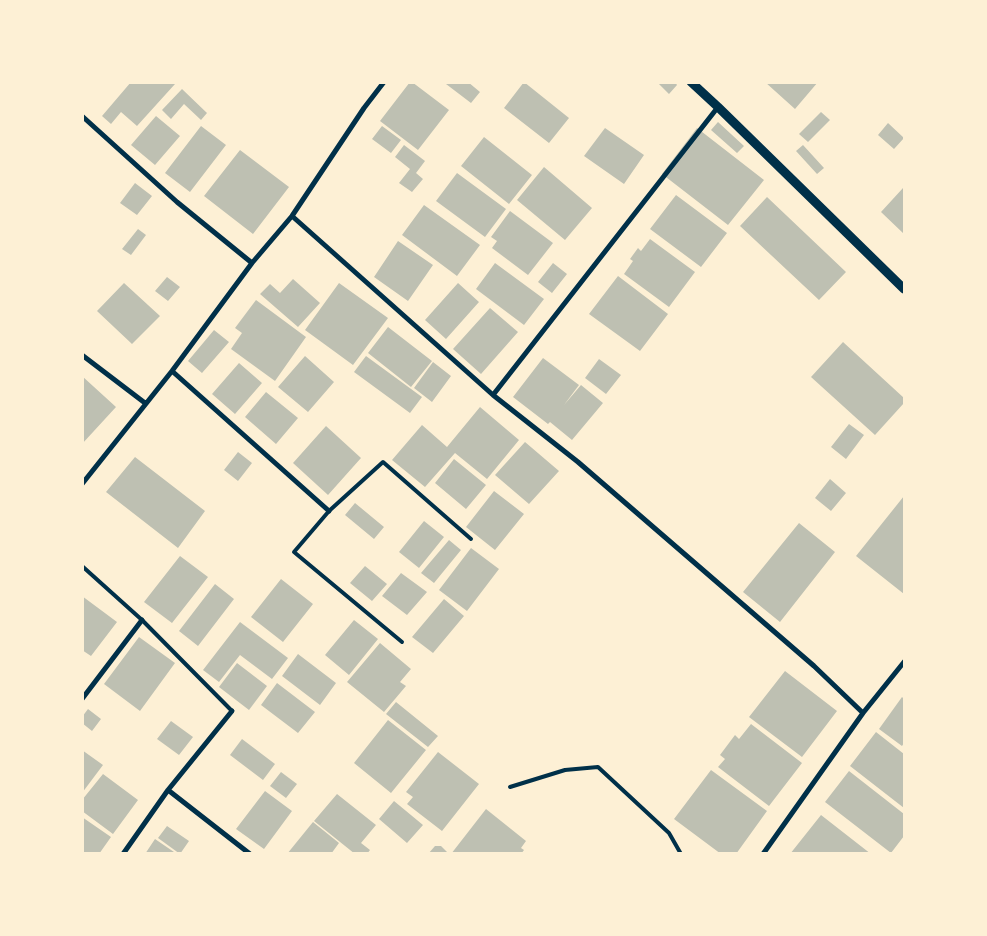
<!DOCTYPE html>
<html>
<head>
<meta charset="utf-8">
<style>
	body { margin:0 }
	#map { position:relative; width:987px; height:936px; overflow:hidden; background:#fdf0d5; font-family:"PT Sans",sans-serif }
	canvas { display:block }
	.frame { position:absolute; inset:0; border:84px solid #fdf0d5; pointer-events:none }
</style>
</head>
<body>
<div id="map">
<canvas width="987" height="936"></canvas>
<div class="frame"></div>
</div>
<script>
const g = document.querySelector('canvas').getContext('2d');
g.lineJoin = 'round';
function fillPath(path, color) { g.fillStyle = color; g.fill(path, 'evenodd'); }
const shape = rows => new Path2D(rows.map(r => 'M' + r).join(''));
function stroke(path, color, width, dash) { g.strokeStyle = color; g.lineWidth = width; g.lineCap = dash ? 'butt' : 'round'; g.setLineDash(dash || []); g.stroke(path); }
fillPath(shape([
	[131,82,173,82,175,84,137,126,121,112,111,124,102,116],
	[410,82,412,82,449,110,418,150,380,121],
	[448,82,468,82,480,92,471,103,446,84],
	[524,82,569,118,549,143,504,108],
	[657,82,675,82,677,85,669,94],
	[765,82,818,82,795,109],
	[182,89,207,113,201,120,184,104,171,119,162,110],
	[821,112,830,120,808,142,799,134],
	[156,116,180,136,155,165,131,145],
	[718,122,744,146,737,153,711,130],
	[888,123,904,138,894,149,878,135],
	[201,126,226,145,190,192,165,173],
	[382,126,401,140,391,153,372,139],
	[605,128,644,155,624,184,584,156],
	[697,128,764,180,728,225,662,174],
	[484,137,532,175,509,204,461,166],
	[404,145,425,161,416,173,423,179,412,192,399,183,410,169,395,157],
	[803,145,824,168,817,174,796,151],
	[240,150,289,187,253,234,204,196],
	[544,167,592,208,565,240,517,200],
	[457,173,506,209,485,237,436,201],
	[135,183,152,196,137,215,120,203],
	[903,188,904,189,904,234,881,212],
	[676,195,727,233,701,267,650,229],
	[767,197,846,272,819,300,740,226],
	[424,205,480,245,457,276,402,235],
	[510,211,553,243,528,275,492,248,497,241,491,237],
	[138,229,146,235,131,255,122,249],
	[650,239,695,272,669,307,624,274,633,261,630,259,638,248,641,251],
	[398,241,433,265,408,301,374,277],
	[495,263,544,299,524,325,476,289],
	[553,263,567,274,552,293,538,282],
	[618,276,668,314,640,351,589,314],
	[167,277,180,287,168,301,155,291],
	[293,279,320,303,298,327,260,294,270,284,280,293],
	[124,283,160,316,132,344,97,311],
	[339,283,388,318,353,365,305,330],
	[458,283,479,302,446,339,425,320],
	[256,300,306,337,275,381,231,349,242,333,235,328],
	[490,308,518,332,481,374,453,349],
	[388,327,432,361,411,387,368,353],
	[214,330,229,342,202,373,188,361],
	[843,342,904,398,904,403,875,435,811,377],
	[305,356,334,382,308,412,278,387],
	[366,356,422,397,410,413,354,372],
	[543,358,579,385,564,405,581,385,603,403,572,440,550,422,548,424,513,397],
	[599,359,621,375,606,394,585,378],
	[433,362,451,376,432,402,414,388],
	[239,363,262,383,235,414,212,394],
	[82,376,116,407,82,444],
	[266,392,298,418,276,444,245,417],
	[480,407,519,440,487,479,455,453,425,487,392,460,422,425,447,447],
	[849,424,864,435,846,459,831,447],
	[326,426,361,458,328,495,293,463],
	[525,442,559,471,529,504,495,475],
	[238,452,252,463,238,481,224,470],
	[135,457,205,511,178,548,106,492],
	[454,459,486,485,466,509,435,483],
	[830,479,846,493,831,511,815,498],
	[494,491,524,514,495,550,466,527],
	[904,496,904,594,856,556],
	[355,503,384,527,374,539,345,515],
	[424,521,444,537,419,568,399,552],
	[799,523,835,552,780,622,743,592],
	[449,540,461,550,434,583,421,573],
	[471,548,499,569,467,611,439,590],
	[180,556,208,577,172,623,144,602],
	[365,566,387,584,372,601,350,583],
	[401,573,427,592,407,615,382,596],
	[281,579,313,604,283,642,251,617],
	[215,584,234,599,198,646,179,631],
	[82,596,117,622,91,656,82,650],
	[444,599,464,616,433,653,412,637],
	[354,620,378,639,349,675,325,655],
	[240,622,288,658,272,679,240,655,219,682,203,670],
	[139,637,175,663,140,711,104,684],
	[380,643,411,669,400,682,406,686,384,712,347,682],
	[298,654,336,683,320,705,282,676],
	[237,663,267,686,249,710,219,687],
	[785,671,837,711,802,757,749,717],
	[277,683,315,712,298,733,261,705],
	[902,697,904,699,904,743,902,746,879,729],
	[396,702,438,736,428,747,386,714],
	[88,709,101,719,92,731,82,723,82,717],
	[388,720,426,750,391,793,354,763],
	[171,721,193,737,179,755,157,739],
	[751,724,802,763,769,806,718,767,725,759,720,755,735,735,739,739],
	[876,732,904,754,904,808,850,766],
	[242,739,275,764,263,780,230,755],
	[82,750,103,765,82,793],
	[438,752,479,784,442,831,407,804,413,797,406,792],
	[711,770,767,811,736,854,721,854,674,819],
	[849,771,904,814,904,836,891,853,825,802],
	[281,772,297,784,286,798,270,786],
	[103,774,138,800,113,834,82,811,82,800],
	[265,791,292,811,264,849,236,829],
	[337,794,376,825,361,843,370,850,367,854,355,854,314,821],
	[394,801,423,825,407,843,379,819],
	[486,809,526,841,521,848,524,850,521,854,451,854],
	[821,815,871,854,790,854],
	[82,817,111,837,99,854,82,854],
	[313,822,339,843,331,854,287,854],
	[167,826,189,841,180,854,158,838],
	[155,839,174,852,173,854,145,854],
	[435,846,441,846,449,854,428,854]
]), '#bec0b2');
stroke(shape([
	[82,566,142,620,232,711],
	[402,642,294,552,329,511,383,462,471,539],
	[510,787,565,770,598,767,669,833,681,854]
]), '#003049', 4);
stroke(shape([
	[82,116,177,202,252,263],
	[292,216,493,395,578,462,814,666,863,713],
	[82,355,145,403],
	[172,371,329,511],
	[493,395,718,107],
	[82,484,172,371,252,263,292,216,364,108,384,82],
	[82,699,142,620],
	[168,790,250,854],
	[123,854,168,790,232,711],
	[763,854,863,713,904,662]
]), '#003049', 5);
stroke(shape([
	[691,82,718,107,904,289]
]), '#003049', 9);
</script>
</body>
</html>
